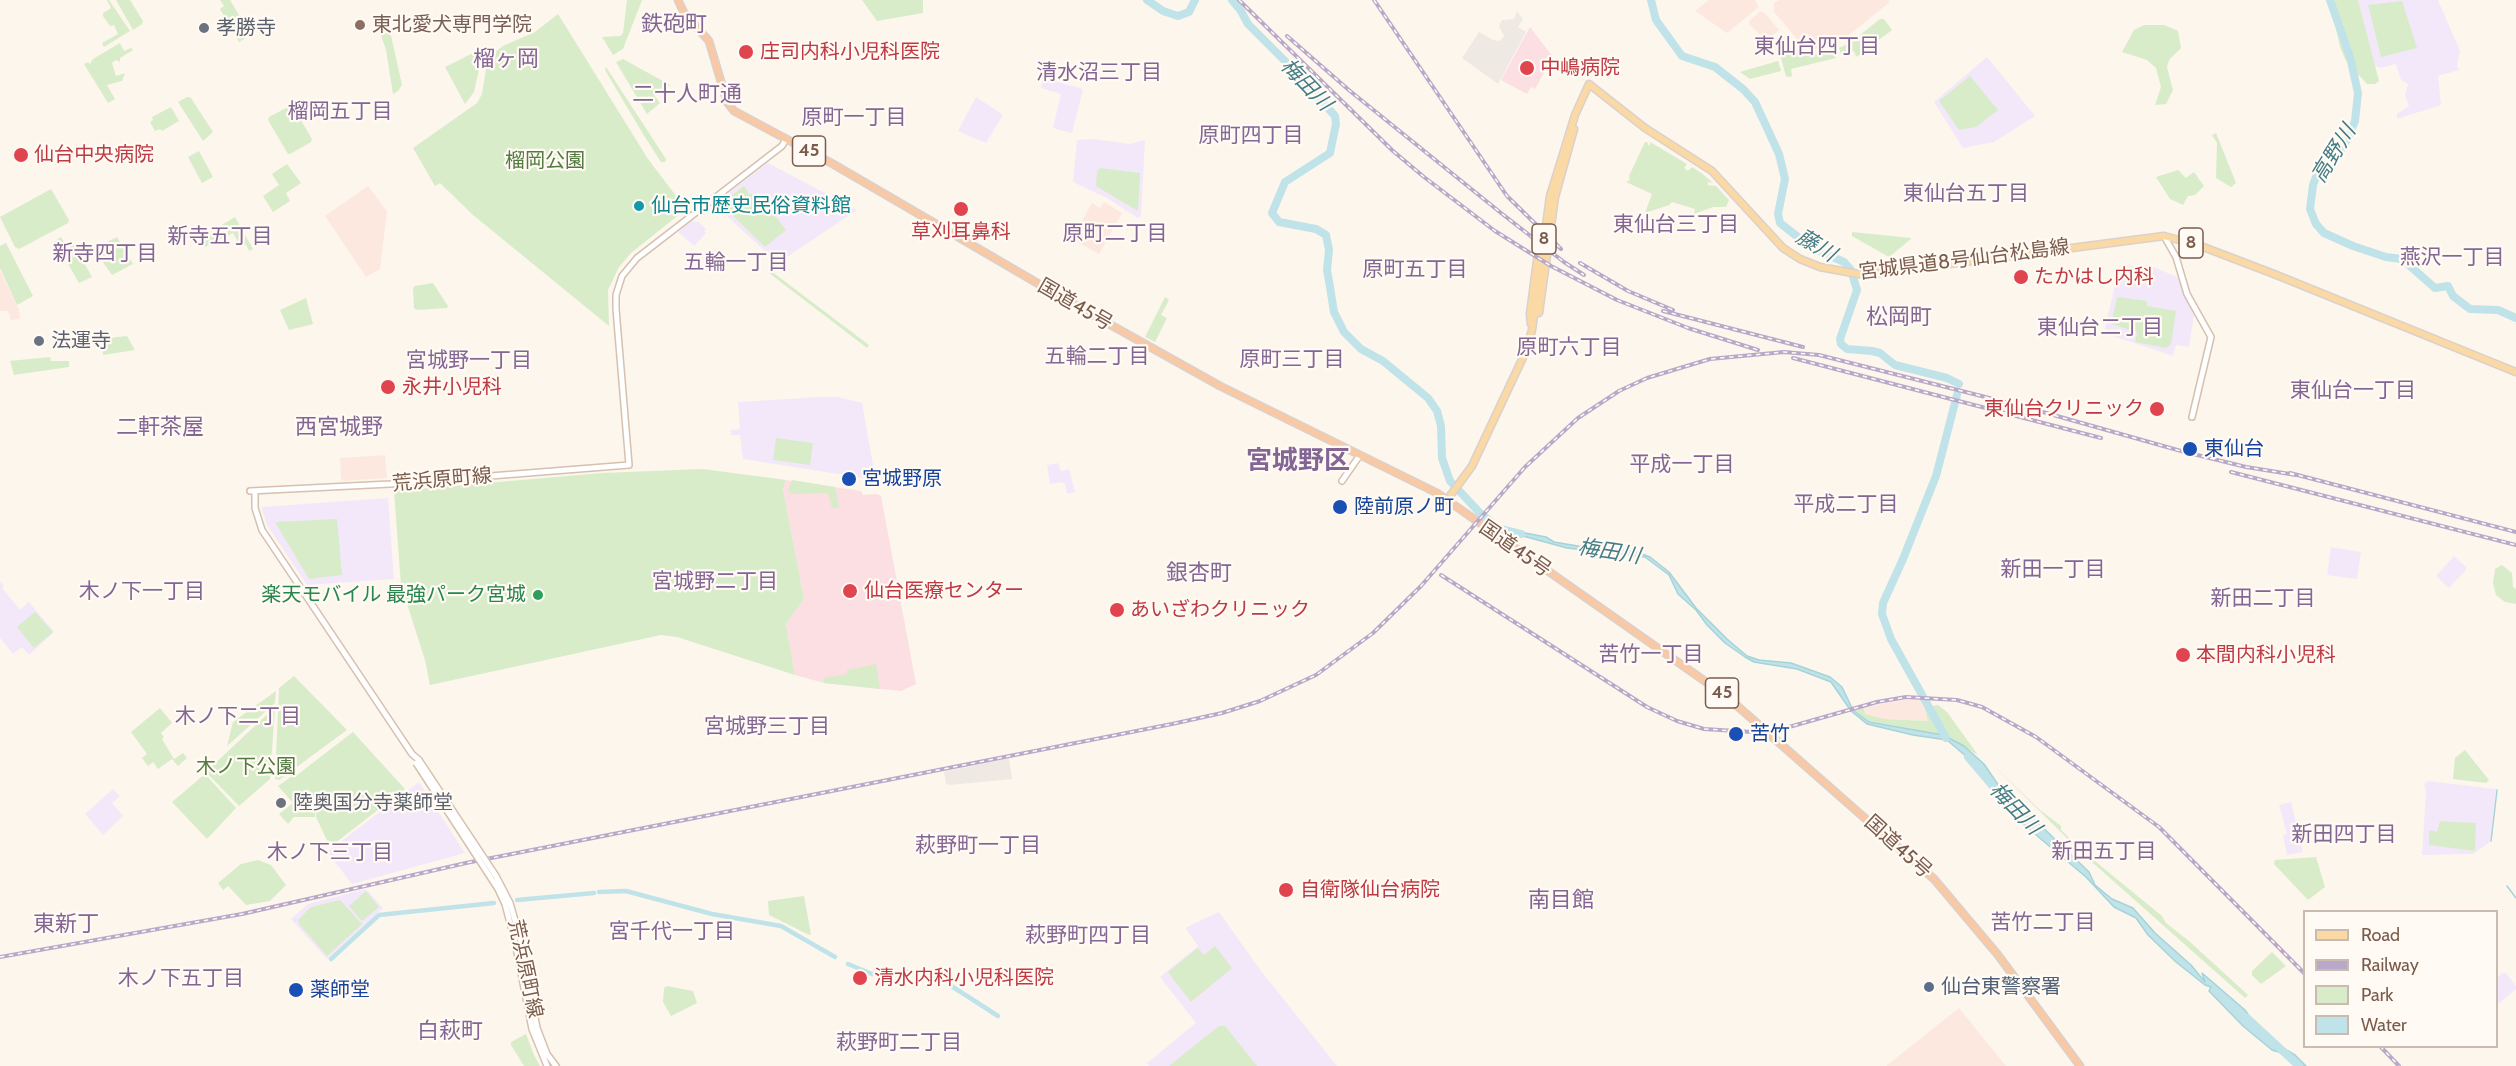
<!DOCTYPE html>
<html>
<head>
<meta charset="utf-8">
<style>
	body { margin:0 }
	#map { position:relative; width:2516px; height:1066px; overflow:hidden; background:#fdf6ec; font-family:Cabin,sans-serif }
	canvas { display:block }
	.legend { position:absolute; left:2303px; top:910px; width:195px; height:138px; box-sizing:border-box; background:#fffaf3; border:2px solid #cabbb1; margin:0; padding:8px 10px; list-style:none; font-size:18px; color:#7a5c4d }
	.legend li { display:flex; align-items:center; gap:12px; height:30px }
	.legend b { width:30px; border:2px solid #cabbb1 }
</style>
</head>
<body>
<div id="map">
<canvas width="2516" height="1066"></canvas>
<ul class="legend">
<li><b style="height:8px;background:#fbd9a5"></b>Road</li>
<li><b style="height:8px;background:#b9a8c9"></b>Railway</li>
<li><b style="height:16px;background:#d8ecc9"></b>Park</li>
<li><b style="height:16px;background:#bfe3e8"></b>Water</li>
</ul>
</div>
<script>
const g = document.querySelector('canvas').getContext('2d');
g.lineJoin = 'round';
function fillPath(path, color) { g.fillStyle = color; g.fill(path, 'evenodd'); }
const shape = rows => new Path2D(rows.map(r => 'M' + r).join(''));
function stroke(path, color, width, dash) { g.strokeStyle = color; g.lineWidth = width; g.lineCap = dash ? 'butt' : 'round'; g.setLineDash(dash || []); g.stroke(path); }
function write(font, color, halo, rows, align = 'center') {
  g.font = font + ' Cabin,"Noto Sans JP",sans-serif'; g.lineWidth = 4.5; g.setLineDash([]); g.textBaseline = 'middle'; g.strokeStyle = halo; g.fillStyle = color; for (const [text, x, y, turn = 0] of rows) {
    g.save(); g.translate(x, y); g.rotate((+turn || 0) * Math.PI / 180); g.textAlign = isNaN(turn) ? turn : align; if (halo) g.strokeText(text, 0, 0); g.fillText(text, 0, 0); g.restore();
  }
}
fillPath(shape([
	[1709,0,1755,0,1759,7,1727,33,1695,11],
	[1779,0,1888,0,1890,2,1839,43,1813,50,1804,47,1774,12,1774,3],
	[1761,11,1765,13,1779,30,1766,41,1749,24,1750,20],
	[368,186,387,211,380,269,366,277,325,216],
	[1104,202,1122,213,1099,254,1072,239,1092,203,1100,208],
	[0,270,19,310,20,319,11,320,8,311,0,311],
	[385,455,387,478,343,481,341,478,340,458],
	[1900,700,1923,700,1929,721,1885,719,1865,714,1864,708],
	[1959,1008,2006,1066,1886,1066]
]), '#fde8e0');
fillPath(shape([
	[1517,11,1523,19,1518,27,1526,32,1498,84,1462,58,1479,32,1493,40,1500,41,1504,36,1499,26,1502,20,1514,19],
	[1009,758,1012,779,949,785,946,783,944,772]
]), '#efe9e4');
fillPath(shape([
	[2358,0,2438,0,2460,51,2457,66,2459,70,2438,76,2441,105,2397,119,2397,114,2409,106,2405,95,2408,84,2401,80,2396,64,2379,68,2373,64],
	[1987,57,2035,116,1994,142,1963,148,1934,102],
	[1043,78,1083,89,1072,133,1053,128,1061,94,1041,88],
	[976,97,1003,115,986,143,958,131],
	[1093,139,1130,144,1145,140,1141,216,1138,218,1107,198,1073,182,1077,140],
	[768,163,857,210,778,263,717,207,718,201],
	[692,221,699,222,706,229,704,231,706,233,694,246,678,232],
	[2149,265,2177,277,2194,315,2189,347,2176,345,2173,356,2104,333,2119,267],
	[821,397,838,397,862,403,873,465,870,479,743,459,740,435,731,435,731,430,740,429,738,402],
	[1058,463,1061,471,1069,469,1075,492,1067,494,1065,484,1062,482,1050,484,1047,465],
	[388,498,394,579,307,585,267,525,261,507],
	[2331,547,2361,552,2357,579,2327,575],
	[2454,556,2466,567,2466,570,2449,588,2436,576],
	[0,581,4,586,2,588,20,610,29,602,54,632,29,655,22,647,13,654,0,638],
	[2428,781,2496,789,2490,842,2473,854,2422,855,2426,792,2424,784],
	[419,782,465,853,352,884,327,852],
	[113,789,120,796,112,803,123,816,103,835,85,814],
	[2291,802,2303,852,2287,855,2283,835,2287,834,2279,805],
	[366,889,383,908,327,959,291,919,308,904],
	[1219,912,1261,971,1337,1066,1149,1066,1147,1063,1196,1023,1160,977,1198,946,1186,929,1187,927],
	[2502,973,2506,973,2516,986,2516,989,2497,1005,2497,978]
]), '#f3e8fa');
fillPath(shape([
	[1530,27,1553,57,1535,89,1531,87,1527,94,1501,80],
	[786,480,861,491,863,495,877,494,881,496,916,684,901,691,824,683,795,675,786,624,804,599,783,489]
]), '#fbdfe3');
fillPath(shape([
	[107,0,109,0,130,31,104,47,102,43,118,34,114,25,110,26,103,16,103,13,111,8],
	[116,0,130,0,143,21,142,24,133,30],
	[220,0,230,0,251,35,239,42,220,9,224,6],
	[627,0,642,0,623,49,613,55,602,37,620,36,623,33],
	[862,0,923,0,923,13,877,21],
	[2330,0,2358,0,2379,81,2375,84,2367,84,2346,61,2340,47],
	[2402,1,2417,48,2381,57,2368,5],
	[558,14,648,159,686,209,631,253,619,267,608,290,609,326,473,215,440,183,435,186,413,148,477,103,482,94,486,69,495,52,503,46,535,32],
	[1880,19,1884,19,1892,30,1859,55,1856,57,1854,51,1841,55,1839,48,1851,42],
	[2144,25,2164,25,2178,31,2181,48,2169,60,2167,67,2173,90,2166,104,2155,105,2161,87,2156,68,2147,60,2122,52,2134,30],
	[390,31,402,85,398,91,393,94,386,50,381,35],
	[1781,36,1806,56,1832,52,1836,58,1791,69,1792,76,1789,77,1786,76,1776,40],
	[120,43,124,51,131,48,133,50,120,58,120,62,116,60,112,63,116,76,125,73,122,81,107,85,115,99,108,103,84,64,88,62,90,64,93,59],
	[487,46,489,47,480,65,474,92,465,104,445,67],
	[623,59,670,85,663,93,660,90,654,95,660,103,647,114,616,62],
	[1778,61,1781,71,1750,79,1740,72],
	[606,67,666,159,665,162,661,162,643,134,605,70],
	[1970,76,1998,110,1976,127,1959,130,1939,101],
	[187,97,191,98,213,132,203,141,178,102],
	[290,106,293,107,312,139,311,142,290,154,288,154,268,120,269,117],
	[171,107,179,121,162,131,160,129,155,131,150,122,153,120,152,117],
	[2216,133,2236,183,2231,187,2216,178,2217,143,2212,135],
	[1645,142,1647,142,1650,147,1650,142,1687,164,1684,168,1688,171,1692,167,1704,175,1713,183,1708,182,1708,185,1716,186,1729,200,1726,207,1713,207,1694,214,1695,209,1672,202,1669,205,1645,213,1652,194,1626,182,1630,180,1629,176],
	[199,151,213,177,202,183,188,157],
	[287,164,301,183,286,193,290,201,273,212,263,196,279,185,272,174],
	[1100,168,1140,173,1138,211,1096,186,1097,171],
	[2178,170,2186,178,2194,172,2204,186,2195,195,2188,196,2183,205,2170,199,2156,177],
	[744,186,749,194,755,194,766,204,786,230,765,247,725,208,726,200],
	[51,189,69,220,68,223,19,249,15,247,0,217],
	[235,217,253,249,249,251,246,244,241,247,233,233,205,247,200,238],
	[1852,232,1911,238,1911,239,1889,257,1852,236],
	[61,237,65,244,72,241,92,277,79,283,55,241],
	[117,237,133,264,112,275,95,251,96,248],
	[6,243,33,296,17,305,0,268,0,246],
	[771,271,869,345,867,348,769,273],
	[433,283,448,306,447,308,417,310,414,308,413,288,415,286],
	[1165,297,1169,300,1161,315,1167,318,1155,342,1145,337],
	[2117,297,2147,301,2147,306,2176,311,2171,344,2166,348,2135,342,2137,332,2111,324],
	[306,298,313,324,289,330,280,310],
	[127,336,135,350,103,355,101,339],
	[50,357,51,361,69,361,69,367,14,375,10,361],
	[776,438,813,443,810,465,773,460],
	[703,469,786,480,783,489,804,599,786,624,795,675,677,637,661,635,430,685,425,660,401,585,394,491,602,473],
	[792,480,835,487,839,507,832,508,828,493,791,494,788,490],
	[337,519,342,575,309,579,275,522],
	[2502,565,2512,573,2513,587,2516,589,2516,604,2505,602,2496,595,2493,583,2495,569],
	[35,612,53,632,34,648,17,627],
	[876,664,880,689,824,683,824,678,847,674,847,670],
	[294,676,347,730,279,780,275,779,279,688],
	[276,691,275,703,227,746,233,722],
	[1938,705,1947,712,1978,755,1947,737,1932,706],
	[275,707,270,779,239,806,206,772],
	[160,708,172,723,161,733,164,737,162,739,174,759,183,753,187,758,178,766,172,759,158,769,153,762,148,766,142,758,147,754,131,732],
	[1864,708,1865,714,1885,719,1928,721,1925,708,1929,708,1943,735,1869,721,1854,710],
	[353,732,405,789,330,847,316,817,317,801,303,782,316,801,315,817,294,817,288,824,279,814,293,803,278,786,295,774,297,775],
	[2465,750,2489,780,2486,783,2453,779,2455,758],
	[1990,762,2040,810,2061,826,2061,830,2085,853,2162,916,2166,923,2189,941,2248,995,2245,998,2084,855],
	[205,774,236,808,207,839,172,802],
	[2440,821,2476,823,2475,851,2429,845,2429,830,2437,832],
	[2316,857,2325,887,2308,900,2274,864,2275,860],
	[258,860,271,865,286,885,270,901,246,905,228,886,223,890,218,883,241,864],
	[366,891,379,907,362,921,349,906],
	[804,896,811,934,809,935,769,915,768,901],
	[340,900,362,924,327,956,299,924,298,920,311,907],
	[1215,946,1232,968,1191,1002,1168,972,1198,948,1204,955],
	[2272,952,2286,966,2261,984,2252,975,2252,971],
	[667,986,693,991,697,1003,671,1016,663,1002,664,988],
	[1219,1026,1225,1026,1257,1066,1169,1066],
	[526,1034,534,1055,540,1066,524,1066,511,1045,511,1042]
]), '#d8ecc9');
const water = shape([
	[1512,533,1525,533,1546,537,1554,542,1590,548,1634,551,1650,557,1669,572,1696,608,1727,639,1747,656,1759,660,1791,663,1830,677,1842,687,1853,710,1869,722,1943,735,1964,746,1984,764,2001,789,2007,804,2019,813,2033,818,2089,872,2095,885,2112,899,2133,908,2155,933,2191,965,2205,982,2202,973,2245,1010,2263,1036,2295,1055,2306,1066,2299,1066,2292,1056,2272,1050,2243,1026,2209,991,2211,987,2205,985,2176,962,2148,935,2136,918,2114,907,2086,877,2023,824,2005,806,1982,770,1947,740,1913,735,1867,724,1851,711,1831,682,1797,669,1754,662,1745,657,1725,643,1707,625,1696,610,1678,594,1669,575,1645,557,1567,548,1512,533]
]);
fillPath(water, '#bfe3e8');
stroke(water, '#a5d3da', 1.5);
stroke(shape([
	[2491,841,2497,790],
	[2507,886,2516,898]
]), '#a5d3da', 1.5);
stroke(shape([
	[599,892,626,891,712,914,781,926,835,957],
	[517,900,594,893],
	[331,959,379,915,494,903],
	[848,964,872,974,935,971,953,987,998,1016]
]), '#bfe3e8', 4.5);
stroke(shape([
	[1147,0,1163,11,1178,16,1189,12,1195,0],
	[1232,0,1241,11,1248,24,1292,68,1335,116,1336,124,1330,153,1285,182,1272,213,1279,222,1316,229,1326,235,1329,250,1327,270,1330,287,1334,312,1344,332,1361,349,1383,361,1428,398,1437,411,1441,426,1442,458,1450,481,1479,512,1500,529,1521,534],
	[1651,0,1656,20,1682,56,1715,67,1743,89,1755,102,1779,154,1785,179,1778,214,1780,223,1812,248,1844,262,1851,270,1857,290,1840,339,1841,344,1847,349,1872,351,1880,353,1895,365,1947,378,1959,384],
	[2330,0,2350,57,2358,93,2355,121,2348,138,2334,162,2316,177,2313,185,2310,209,2316,224,2324,233,2353,246,2386,257,2402,259,2435,288,2448,286,2453,296,2470,309,2498,310,2516,318],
	[1946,738,1891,639,1882,614,1883,603,1903,559,1936,476,1957,395],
	[1968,757,2018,816],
	[2247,1018,2299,1066]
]), '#bfe3e8', 8);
const secondary = shape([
	[2164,236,2176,257,2187,294,2211,337,2192,417],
	[1342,481,1360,455],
	[250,491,390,484,629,465,616,309,616,295,622,276,637,258,782,146,786,139],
	[255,491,255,508,262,530,412,754,419,760],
	[521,941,537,1028,547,1054,556,1066],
	[515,942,532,1029,547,1066]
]);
const primary = shape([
	[1539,313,1555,197,1574,129],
	[1531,324,1530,314,1541,230],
	[1447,500,1472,466,1526,351,1532,330,1550,196,1575,115,1589,84,1645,128,1712,171,1783,248,1800,259,1820,267,1858,274,1872,274,2164,236,2198,245,2274,274,2516,372]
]);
const trunk = shape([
	[678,0,684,13,709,41,727,102,734,111,833,164,1068,301,1220,386,1437,493,1726,696,1934,879,1998,955,2080,1066]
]);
stroke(secondary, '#d6c0b0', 8);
stroke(primary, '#dad1cd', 9);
stroke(trunk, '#dad1cd', 9);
stroke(secondary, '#fff', 5);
stroke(primary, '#fbd9a5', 6);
stroke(trunk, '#f9c8a4', 6);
const rail = shape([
	[1239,0,1393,151,1424,177,1495,231,1551,266,1617,300,1688,328,1758,350],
	[1374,0,1507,196,1561,249],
	[1287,36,1350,91,1501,213,1564,262,1584,275],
	[1580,263,1628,291,1673,310],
	[1663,311,1803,347],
	[1793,358,2101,438],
	[2231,472,2516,545],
	[2290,473,2516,532],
	[1441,575,1647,707,1677,721,1704,729,1752,732,1782,729,1877,702,1906,697,1957,700,1982,707,2036,737,2159,827,2304,973],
	[0,957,242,914,466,863,1172,724,1222,713,1260,701,1316,675,1373,633,1421,586,1525,467,1578,418,1619,391,1647,378,1710,359,1784,352,1819,355,2025,407,2181,451,2246,467,2296,475],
	[2380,1046,2399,1066]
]);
stroke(rail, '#b9a8c9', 4);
stroke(rail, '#fffaf3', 1.5, [4.5]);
const secondaryBridge = shape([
	[419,760,496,876,510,903,521,941],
	[416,763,498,889,505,904,515,942]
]);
stroke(secondaryBridge, '#d6c0b0', 8, []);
stroke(secondaryBridge, '#fff', 5);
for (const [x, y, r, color] of [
	[360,25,6,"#8d6e63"],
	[204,28,6,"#6b7280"],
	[746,52,8,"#e0444e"],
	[1527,68,8,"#e0444e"],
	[21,155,8,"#e0444e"],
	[639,206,6,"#0f9aa8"],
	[961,209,8,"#e0444e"],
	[2021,277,8,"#e0444e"],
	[39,341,6,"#6b7280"],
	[388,387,8,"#e0444e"],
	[2157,409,8,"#e0444e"],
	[2190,449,8,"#1a4fb4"],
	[849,479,8,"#1a4fb4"],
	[1340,507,8,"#1a4fb4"],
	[850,591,8,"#e0444e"],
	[538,595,6,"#2e9e5b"],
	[1117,610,8,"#e0444e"],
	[2183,655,8,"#e0444e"],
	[1736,734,8,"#1a4fb4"],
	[281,803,6,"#6b7280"],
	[1286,890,8,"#e0444e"],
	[860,978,8,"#e0444e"],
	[1929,987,6,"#5c6f8a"],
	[296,990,8,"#1a4fb4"]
]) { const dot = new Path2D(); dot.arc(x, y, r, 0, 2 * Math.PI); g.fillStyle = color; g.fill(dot); stroke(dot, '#fffaf3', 2); }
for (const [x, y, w] of [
	[809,151,33],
	[1544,239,24],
	[2191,243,24],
	[1722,693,33]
]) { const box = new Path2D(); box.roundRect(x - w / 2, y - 15, w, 30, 4.5); g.fillStyle = '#fffaf3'; g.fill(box); stroke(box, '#7a5c4d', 1.5); }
write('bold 18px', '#7a5c4d', null, [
	["45",809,151],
	["8",1544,239],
	["8",2191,243],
	["45",1722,693]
]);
write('20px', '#785e54', '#fffaf3', [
	["東北愛犬専門学院",372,25]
], 'left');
write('20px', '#5b616d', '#fffaf3', [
	["孝勝寺",216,28],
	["法運寺",51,341],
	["陸奥国分寺薬師堂",293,803]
], 'left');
write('20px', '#be3a42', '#fffaf3', [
	["庄司内科小児科医院",760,52],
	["中嶋病院",1540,68],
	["仙台中央病院",34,155],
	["草刈耳鼻科",961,232,"center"],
	["たかはし内科",2034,277],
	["永井小児科",402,387],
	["東仙台クリニック",2144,409,"right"],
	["仙台医療センター",864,591],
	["あいざわクリニック",1130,610],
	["本間内科小児科",2196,655],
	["自衛隊仙台病院",1300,890],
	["清水内科小児科医院",874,978]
], 'left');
write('20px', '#537a41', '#fffaf3', [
	["榴岡公園",545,161],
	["木ノ下公園",246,767]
]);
write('20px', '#0d838f', '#fffaf3', [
	["仙台市歴史民俗資料館",651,206]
], 'left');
write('20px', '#7a5c4d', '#fffaf3', [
	["宮城県道8号仙台松島線",1964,260,-7],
	["国道45号",1075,305,30],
	["荒浜原町線",442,480,-5],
	["国道45号",1515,549,35],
	["国道45号",1898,847,42],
	["荒浜原町線",525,969,78]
]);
write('20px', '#164399', '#fffaf3', [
	["東仙台",2204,449],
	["宮城野原",862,479],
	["陸前原ノ町",1354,507],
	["苦竹",1750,734],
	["薬師堂",310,990]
], 'left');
write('20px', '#27864d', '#fffaf3', [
	["楽天モバイル 最強パーク宮城",526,595]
], 'right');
write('20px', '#4e5e75', '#fffaf3', [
	["仙台東警察署",1941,987]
], 'left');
write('21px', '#846695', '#fffaf3', [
	["東仙台四丁目",1817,47],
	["清水沼三丁目",1099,73],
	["榴岡五丁目",340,112],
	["原町一丁目",854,118],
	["原町四丁目",1251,136],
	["東仙台五丁目",1966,194],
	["東仙台三丁目",1676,225],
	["原町二丁目",1115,234],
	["新寺五丁目",220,237],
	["新寺四丁目",105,254],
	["燕沢一丁目",2452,258],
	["五輪一丁目",736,263],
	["原町五丁目",1415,270],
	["東仙台二丁目",2100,328],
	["原町六丁目",1569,348],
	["五輪二丁目",1097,357],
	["原町三丁目",1292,360],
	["宮城野一丁目",469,361],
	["東仙台一丁目",2353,391],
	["平成一丁目",1682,465],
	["平成二丁目",1846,505],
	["新田一丁目",2053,570],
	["宮城野二丁目",715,582],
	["木ノ下一丁目",142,592],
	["新田二丁目",2263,599],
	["苦竹一丁目",1651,655],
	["木ノ下二丁目",238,717],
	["宮城野三丁目",767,727],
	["新田四丁目",2344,835],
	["萩野町一丁目",978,846],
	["新田五丁目",2104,852],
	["木ノ下三丁目",330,853],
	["苦竹二丁目",2043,923],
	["宮千代一丁目",672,932],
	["萩野町四丁目",1088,936],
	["木ノ下五丁目",181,979],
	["萩野町二丁目",899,1043]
]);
write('italic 21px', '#437c86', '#fffaf3', [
	["梅田川",1306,85,46],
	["高野川",2334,154,-58],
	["藤川",1816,246,31],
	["梅田川",1609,552,9],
	["梅田川",2015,809,46]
]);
write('22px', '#846695', '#fffaf3', [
	["鉄砲町",674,25],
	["榴ヶ岡",506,60],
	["二十人町通",687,95],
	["松岡町",1899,318],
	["二軒茶屋",160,428],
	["西宮城野",339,428],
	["銀杏町",1199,574],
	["南目館",1561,901],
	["東新丁",66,925],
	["白萩町",450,1032]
]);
write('bold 26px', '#846695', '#fffaf3', [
	["宮城野区",1298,461]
]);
</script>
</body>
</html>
